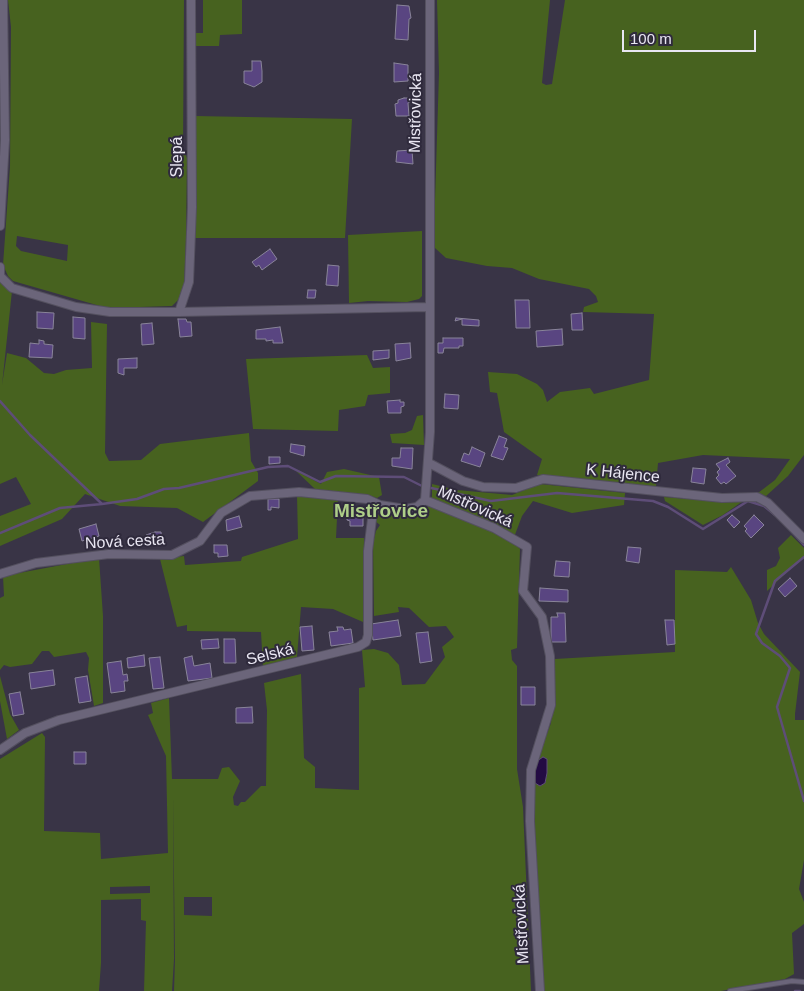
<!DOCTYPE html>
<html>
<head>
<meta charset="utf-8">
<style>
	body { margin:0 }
	#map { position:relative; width:804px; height:991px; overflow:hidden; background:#393446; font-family:Arial,sans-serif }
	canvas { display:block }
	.scale { position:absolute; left:622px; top:30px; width:134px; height:22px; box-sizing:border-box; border:2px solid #e9e6f2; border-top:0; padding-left:6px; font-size:15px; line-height:18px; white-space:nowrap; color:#e9e6f2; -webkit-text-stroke:4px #2f2a3c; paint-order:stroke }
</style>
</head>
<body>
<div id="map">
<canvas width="804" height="991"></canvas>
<div class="scale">100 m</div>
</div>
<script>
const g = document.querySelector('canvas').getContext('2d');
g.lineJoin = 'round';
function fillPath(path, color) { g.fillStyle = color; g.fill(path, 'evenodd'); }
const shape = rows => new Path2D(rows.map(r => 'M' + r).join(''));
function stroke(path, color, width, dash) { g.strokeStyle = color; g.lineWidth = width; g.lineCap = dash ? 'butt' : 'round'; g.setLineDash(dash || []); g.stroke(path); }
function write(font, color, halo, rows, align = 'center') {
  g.font = font + ' Arial,sans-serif'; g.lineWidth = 4; g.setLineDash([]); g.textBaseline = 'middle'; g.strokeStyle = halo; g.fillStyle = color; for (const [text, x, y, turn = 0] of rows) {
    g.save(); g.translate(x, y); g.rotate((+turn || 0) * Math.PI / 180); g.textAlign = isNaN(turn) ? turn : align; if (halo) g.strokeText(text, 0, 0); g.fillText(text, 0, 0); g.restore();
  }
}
fillPath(shape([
	[8,0,184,0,183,149,187,158,186,239,184,285,180,298,172,306,107,308,13,281,8,276,3,265,10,167,11,27],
	[17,236,68,245,67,261,21,251,16,246],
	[203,0,242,0,242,34,220,35,219,46,196,46,196,33,203,33],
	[437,0,550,0,542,83,546,85,552,84,565,0,804,0,804,455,788,476,766,496,758,493,775,480,790,459,703,455,658,463,656,487,537,475,542,459,504,432,497,393,490,392,488,372,517,374,537,384,543,390,547,402,560,392,590,388,594,394,649,380,654,314,583,312,584,307,598,302,596,296,589,289,539,279,512,268,487,266,446,258,435,248,434,232,439,73],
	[195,116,352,119,345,238,194,238],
	[422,231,422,296,419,299,407,302,368,301,349,303,348,235],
	[0,280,12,291,2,385,7,353,26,358,44,373,54,374,66,370,92,368,91,322,107,324,105,453,109,461,141,460,160,444,249,433,251,461,258,473,258,481,203,522,177,508,120,506,85,494,62,519,0,546,0,516,31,504,16,477,0,484],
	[367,355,373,368,390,367,390,393,368,395,365,406,339,410,338,431,253,429,246,359],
	[423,415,424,445,392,443,390,434,405,433,412,430,417,416],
	[344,469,379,477,382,495,377,498,368,495,315,489,296,471,321,484,327,472],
	[432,484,457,490,512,495,540,484,625,493,624,505,572,513,533,501,522,516,513,540,520,549,517,648,511,650,512,660,517,666,517,769,523,807,531,991,174,991,175,960,173,796,174,959,172,991,144,991,146,921,141,920,141,899,101,900,101,963,99,991,0,991,0,759,42,733,45,737,44,831,100,833,101,859,168,853,166,756,148,715,153,713,151,703,169,698,172,779,218,779,222,768,229,767,240,781,233,797,234,805,238,806,241,802,245,802,261,786,266,786,267,710,264,683,301,674,304,758,315,767,315,788,359,790,359,688,365,687,362,650,374,649,388,653,399,665,402,685,425,684,445,657,442,647,454,637,446,626,429,627,409,608,398,607,399,612,374,616,373,543,376,531,380,525,375,521,379,514,412,515,426,510,432,496],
	[150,886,150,893,110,894,110,887],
	[184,897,212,897,212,916,184,915],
	[297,495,338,498,336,538,364,538,363,622,333,609,301,607,297,657,263,667,261,632,187,631,187,625,177,627,160,559,184,556,185,565,241,561,242,557,298,539],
	[664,497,723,502,746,499,723,515,703,525,665,501],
	[791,535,804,548,804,556,767,591,767,570,776,566,780,558,778,548],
	[99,558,103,616,103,703,94,706,88,670,89,658,86,652,54,657,49,651,42,651,32,664,10,667,4,665,0,670,0,598,4,596,3,576],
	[731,567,751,600,758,623,764,634,800,672,795,714,795,720,804,720,804,860,799,889,804,902,804,924,792,933,794,974,785,979,721,991,544,991,533,819,534,790,535,783,540,786,545,783,547,773,547,759,537,761,551,723,555,659,675,652,675,570,727,572],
	[0,676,10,714,19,730,7,739,0,701]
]), '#47621f');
const water = shape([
	[543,757,547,759,547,773,545,783,540,786,535,783,534,770,537,761,543,757]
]);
fillPath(water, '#230b43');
stroke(water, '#5e4d78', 1);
stroke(shape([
	[0,401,30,435,102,504,137,499,164,489,179,488,268,467,288,466,320,482,336,476,404,477,422,486,491,501,557,493,653,501,668,507,703,529,748,501,764,506,775,515],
	[0,533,60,508,102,504],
	[796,536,804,545],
	[804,557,775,581,756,634,762,643,780,656,790,668,777,707,804,801],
	[795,991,800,991]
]), '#5e4d78', 2.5);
const building = shape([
	[397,5,409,6,411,18,409,19,408,40,395,39,397,5],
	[252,61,261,61,262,71,262,82,254,87,244,83,244,71,252,71,252,61],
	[394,63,408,65,408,81,394,82,394,63],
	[404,98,409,98,411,101,408,103,409,116,396,116,395,104,398,103,398,100,404,98],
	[412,150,413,164,396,162,397,151,412,150],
	[270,249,277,259,262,270,259,265,256,267,252,262,270,249],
	[328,265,339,266,338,286,326,285,328,265],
	[308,290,316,290,315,298,307,298,308,290],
	[515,300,529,300,530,328,516,328,515,300],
	[37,312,54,313,53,329,37,328,37,312],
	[582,313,583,330,572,330,571,314,582,313],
	[73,317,85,318,85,339,73,338,73,317],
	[456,318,479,320,479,326,462,325,462,319,455,321,456,318],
	[178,319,186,319,187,322,191,322,192,336,180,337,178,319],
	[152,323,154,344,142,345,141,324,152,323],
	[280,327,283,343,273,343,273,340,266,341,266,339,256,339,256,330,280,327],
	[562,329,563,345,537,347,536,331,562,329],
	[443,338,463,338,463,346,459,346,459,348,444,348,443,353,438,353,438,343,443,343,443,338],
	[39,340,44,341,44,344,53,345,52,358,29,357,30,343,39,344,39,340],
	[410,343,411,358,396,361,395,344,410,343],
	[389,350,389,358,373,360,373,351,389,350],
	[137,358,137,368,124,368,124,375,118,373,118,359,137,358],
	[445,394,459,395,458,409,444,408,445,394],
	[400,400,400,402,404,402,404,406,401,407,401,413,388,413,387,401,400,400],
	[499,436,507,439,504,447,508,448,503,460,491,456,499,436],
	[291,444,305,446,304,456,290,452,291,444],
	[472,447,485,453,480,467,461,461,464,453,469,455,472,447],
	[401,448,413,448,412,469,392,466,392,458,400,458,401,448],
	[269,457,280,457,280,463,269,464,269,457],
	[728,458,730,462,726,465,736,476,726,484,724,482,721,484,716,478,719,475,717,472,720,469,716,464,728,458],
	[693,468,706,469,704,484,691,482,693,468],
	[268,499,279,499,279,508,271,507,271,510,268,510,268,499],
	[351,513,363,513,363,526,350,526,350,521,347,520,347,514,351,515,351,513],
	[732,515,740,522,734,528,727,520,732,515],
	[754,515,764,525,751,538,745,531,747,529,744,526,754,515],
	[239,516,242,527,227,531,226,520,239,516],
	[96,524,99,536,82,541,79,529,96,524],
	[155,532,161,532,162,544,147,545,146,535,155,532],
	[214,545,227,545,228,556,218,557,218,553,214,553,214,545],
	[628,547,641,548,639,563,626,561,628,547],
	[556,561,570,562,569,577,554,576,556,561],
	[790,578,797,586,785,597,778,589,790,578],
	[540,588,568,590,568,602,539,601,540,588],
	[557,613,565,613,566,642,551,642,551,617,558,617,557,613],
	[398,620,401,636,373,640,371,624,398,620],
	[665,620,674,620,675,644,667,645,665,620],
	[312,626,314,650,302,651,300,627,312,626],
	[337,627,343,627,344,630,351,629,353,643,331,646,329,632,338,631,337,627],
	[428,632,432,661,420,663,416,633,428,632],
	[218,639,219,648,202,649,201,640,218,639],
	[224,639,235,639,236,663,224,663,224,639],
	[144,655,145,666,128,668,127,658,144,655],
	[192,656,194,666,210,663,212,678,188,681,184,658,192,656],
	[160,657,164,688,153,689,149,658,160,657],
	[121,661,123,675,127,674,128,681,124,681,125,691,111,693,107,663,121,661],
	[53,670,55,685,31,689,29,673,53,670],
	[87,676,91,701,79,703,75,678,87,676],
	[521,687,535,687,535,705,521,705,521,687],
	[20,692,24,714,13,716,9,694,20,692],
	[252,707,253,723,236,723,236,708,252,707],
	[74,752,86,752,86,764,74,764,74,752]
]);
fillPath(building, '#594581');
stroke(building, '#898499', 1);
const lane = shape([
	[730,991,792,981,804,982]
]);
const street = shape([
	[0,226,5,140,3,0],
	[0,267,0,276,12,288,76,307,110,312,179,312,189,282,192,207,191,0],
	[179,312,428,307],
	[429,463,463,481,483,487,516,488,543,479,722,498,757,497,768,503,804,539],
	[425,500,494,528,527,547,523,591,542,617,550,656,551,705,531,770,530,821,540,991],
	[425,500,430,432,430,0],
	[0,574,36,563,109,554,172,555,200,541,221,513,250,496,299,492,367,499,380,505],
	[0,750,25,733,59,720,358,647,366,642,368,635,368,551,373,511,380,505,405,509,417,507,425,500]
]);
stroke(lane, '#54505f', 6);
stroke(street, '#54505f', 10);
stroke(lane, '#6b657a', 4);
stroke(street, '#6b657a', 8);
write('16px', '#e9e6f2', '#2f2a3c', [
	["Mistřovická",416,113,-89],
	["Slepá",178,157,-90],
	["K Hájence",623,474,6],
	["Mistřovická",475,507,24],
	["Nová cesta",125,542,-3],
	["Selská",270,655,-14],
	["Mistřovická",522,924,-93]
]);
write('bold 19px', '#afcf89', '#2f2a3c', [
	["Mistřovice",381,512]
]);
</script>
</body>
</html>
